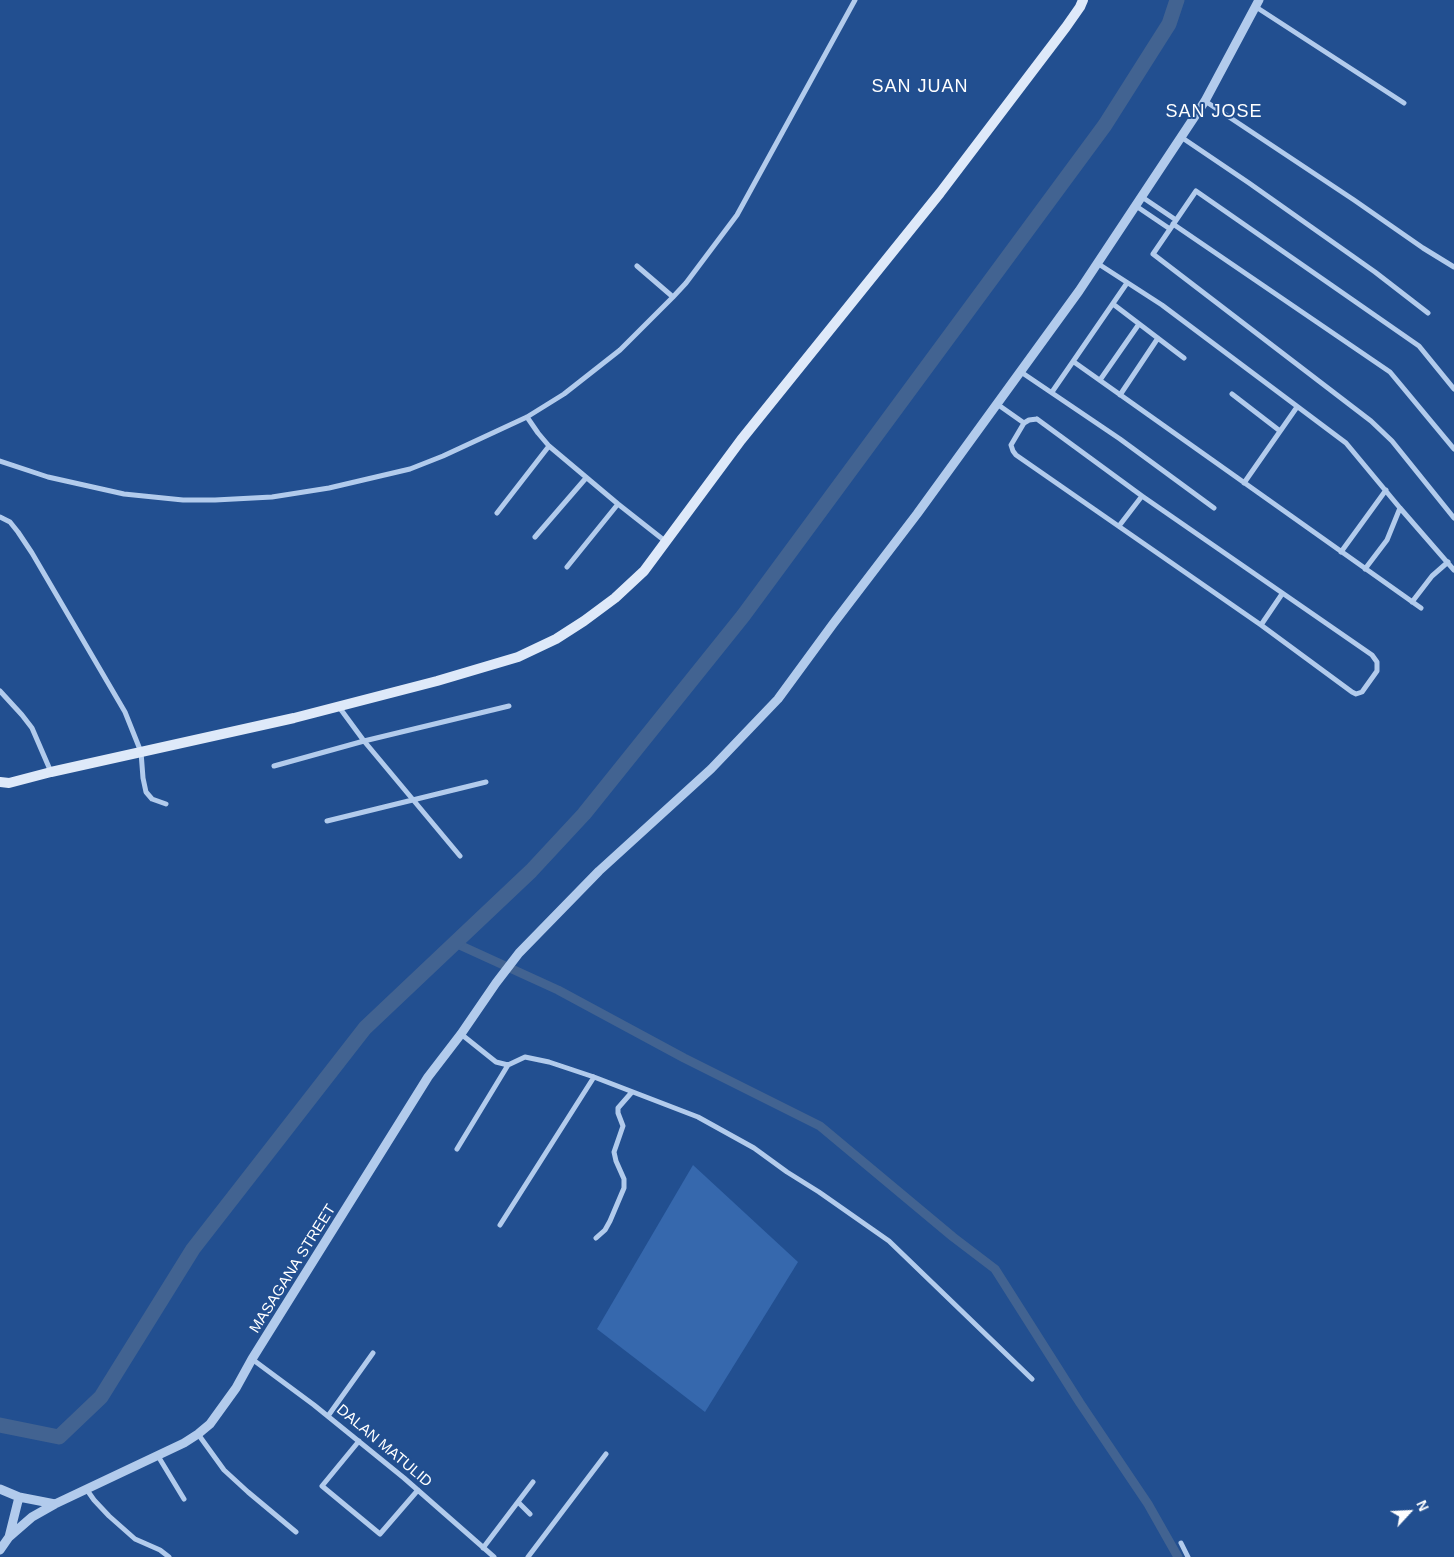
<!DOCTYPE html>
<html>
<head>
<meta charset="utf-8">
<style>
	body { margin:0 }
	#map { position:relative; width:1454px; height:1557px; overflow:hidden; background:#224f90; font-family:Helvetica,sans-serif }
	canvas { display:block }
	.north { position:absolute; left:1384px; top:1487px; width:50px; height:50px; -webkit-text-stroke:4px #224f90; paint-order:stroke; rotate:65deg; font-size:14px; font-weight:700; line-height:20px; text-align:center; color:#fff }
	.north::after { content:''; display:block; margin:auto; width:18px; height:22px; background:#fff; clip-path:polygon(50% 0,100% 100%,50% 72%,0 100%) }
</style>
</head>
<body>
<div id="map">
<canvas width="1454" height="1557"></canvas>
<div class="north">N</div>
</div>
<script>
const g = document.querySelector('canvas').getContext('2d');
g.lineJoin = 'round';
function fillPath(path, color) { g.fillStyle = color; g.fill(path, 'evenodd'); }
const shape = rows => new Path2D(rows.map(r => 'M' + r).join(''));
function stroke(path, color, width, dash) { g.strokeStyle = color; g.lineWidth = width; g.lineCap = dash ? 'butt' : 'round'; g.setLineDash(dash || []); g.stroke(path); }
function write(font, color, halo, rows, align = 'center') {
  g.font = font + ' Helvetica,sans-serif'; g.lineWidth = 4; g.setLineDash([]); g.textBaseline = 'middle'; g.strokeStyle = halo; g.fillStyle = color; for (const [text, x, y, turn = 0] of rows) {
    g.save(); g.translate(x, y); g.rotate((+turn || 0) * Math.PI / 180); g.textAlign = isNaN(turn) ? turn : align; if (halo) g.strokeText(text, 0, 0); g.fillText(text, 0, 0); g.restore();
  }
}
fillPath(shape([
	[693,1165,798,1262,705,1412,597,1329]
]), '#3668ad');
stroke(shape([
	[455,943,558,990,684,1058,820,1126,953,1237,995,1269,1080,1403,1148,1504,1178,1557]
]), '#426391', 9);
stroke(shape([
	[0,1425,59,1437,101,1397,193,1249,365,1028,531,871,584,814,743,616,1105,125,1169,24,1177,0]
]), '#426391', 15);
stroke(shape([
	[1256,7,1404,103],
	[1205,101,1354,200,1423,248,1454,267],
	[1181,137,1249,183,1375,272,1428,313],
	[1142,197,1176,220],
	[1136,206,1170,229],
	[1173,224,1390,372,1454,449],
	[1097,263,1162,305,1346,443,1400,508,1454,570],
	[637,266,673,297],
	[1113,304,1184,358],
	[1074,362,1421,608],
	[1021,372,1120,439,1214,508],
	[1100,380,1139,324],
	[1454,389,1419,346,1196,191,1153,254,1371,421,1392,441,1454,518],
	[1052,392,1127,283],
	[1232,394,1280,431],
	[1120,395,1158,338],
	[997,404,1024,423],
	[527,417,538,433,549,446,618,504,665,541],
	[1037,419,1142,496,1372,655,1377,662,1377,671,1362,692,1356,694,1352,692,1261,625,1016,455,1013,451,1011,445,1024,423,1029,420,1037,419],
	[0,461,48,477,124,494,183,500,215,500,272,497,329,488,410,469,443,456,527,417,564,394,620,350,673,297,686,283,737,215,855,0],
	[1244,483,1297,407],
	[497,513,549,446],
	[0,517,10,522,18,532,32,553,125,712,141,752,143,778,146,792,152,799,166,804],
	[1119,526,1142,496],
	[535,537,586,478],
	[1341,552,1386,490],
	[567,567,618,504],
	[1365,569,1387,540,1400,508],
	[1412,602,1432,576,1448,562],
	[1261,625,1282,594],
	[0,691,22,715,32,728,51,772],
	[339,707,364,741,460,856],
	[274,766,364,741,509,706],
	[327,821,486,782],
	[461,1034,496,1062,508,1065,525,1057,549,1062,594,1077,698,1117,754,1148,787,1172,819,1192,889,1241,1032,1379],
	[457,1149,508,1065],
	[500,1225,594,1077],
	[596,1238,605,1230,610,1221,624,1188,624,1179,616,1161,614,1152,623,1126,618,1113,618,1108,632,1092],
	[252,1359,314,1405,404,1478,494,1557],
	[328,1416,373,1353],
	[198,1434,224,1470,248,1492,296,1532],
	[359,1441,322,1486,380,1534,418,1490],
	[158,1456,184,1499],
	[87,1490,94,1500,109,1516,135,1539,160,1550,169,1557],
	[518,1502,530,1514],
	[1181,1543,1188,1557],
	[483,1548,533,1482],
	[528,1557,606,1454]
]), '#b2cbec', 5);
stroke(shape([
	[0,1489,19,1497,55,1504],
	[9,1537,32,1517,55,1504,184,1443,198,1434,210,1424,236,1388,252,1359,428,1077,461,1034,496,983,519,953,599,871,711,769,778,699,833,624,917,514,1079,291,1205,101,1259,0],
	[0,1550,9,1537,19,1497]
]), '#b2cbec', 9);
stroke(shape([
	[0,782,9,783,51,772,294,718,437,681,518,657,556,639,584,621,615,598,644,571,741,440,940,193,1066,27,1080,7,1083,0]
]), '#dee9f9', 10);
write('15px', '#fff', '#224f90', [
	["MASAGANA STREET",293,1269,-58],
	["DALAN MATULID",384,1446,40]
]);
g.letterSpacing = '1px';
write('18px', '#fff', '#224f90', [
	["SAN JUAN",920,87],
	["SAN JOSE",1214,112]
]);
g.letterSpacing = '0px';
</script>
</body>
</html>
